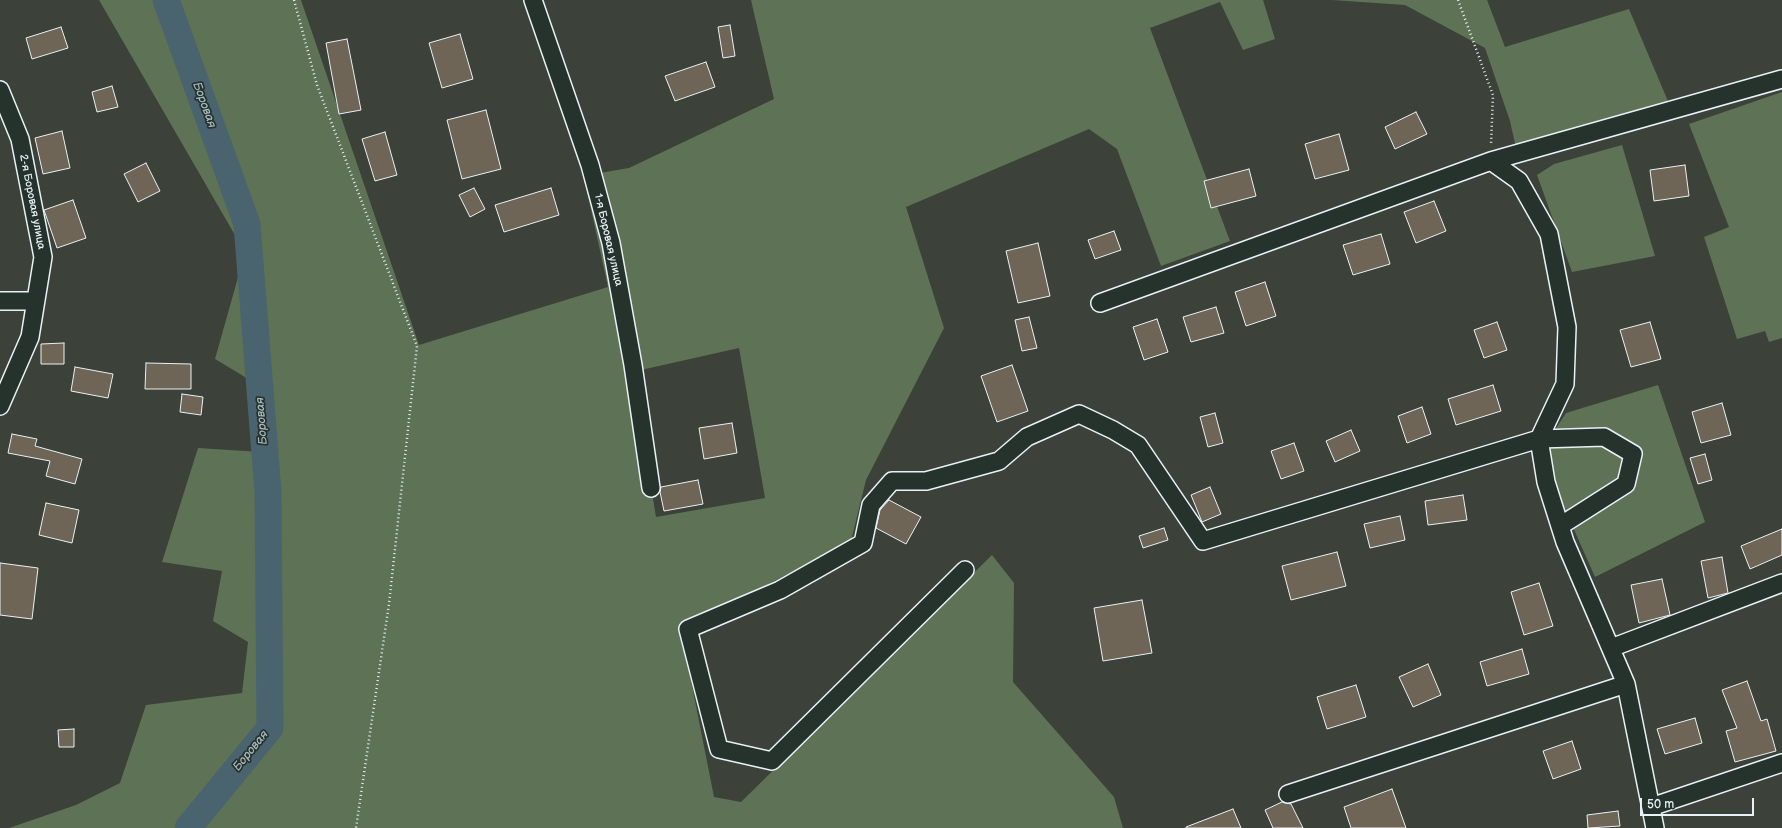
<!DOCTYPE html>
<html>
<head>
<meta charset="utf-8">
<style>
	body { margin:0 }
	#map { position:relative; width:1782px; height:828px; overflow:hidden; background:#3c4239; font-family:"Balsamiq Sans",sans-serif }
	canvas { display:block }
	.scale { position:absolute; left:1640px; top:798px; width:114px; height:18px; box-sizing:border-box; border:2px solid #e8f1f8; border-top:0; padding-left:5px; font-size:12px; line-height:14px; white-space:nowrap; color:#e8f1f8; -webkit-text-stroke:3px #26332d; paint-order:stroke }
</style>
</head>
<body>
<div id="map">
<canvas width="1782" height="828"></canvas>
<div class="scale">50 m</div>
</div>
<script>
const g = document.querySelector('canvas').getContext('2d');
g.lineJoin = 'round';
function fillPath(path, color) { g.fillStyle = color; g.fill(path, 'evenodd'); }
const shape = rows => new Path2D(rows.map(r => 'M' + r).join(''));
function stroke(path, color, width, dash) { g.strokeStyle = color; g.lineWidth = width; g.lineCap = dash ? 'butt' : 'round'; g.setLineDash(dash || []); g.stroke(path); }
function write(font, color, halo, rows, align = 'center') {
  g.font = font + ' "Balsamiq Sans",sans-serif'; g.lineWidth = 3.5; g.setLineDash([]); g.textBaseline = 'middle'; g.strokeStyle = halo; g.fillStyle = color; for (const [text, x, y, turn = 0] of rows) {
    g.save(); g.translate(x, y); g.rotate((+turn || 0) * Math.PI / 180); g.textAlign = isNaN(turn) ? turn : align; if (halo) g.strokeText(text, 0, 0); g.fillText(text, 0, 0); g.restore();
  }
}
fillPath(shape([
	[99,0,301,0,419,345,608,287,585,182,600,173,629,168,774,99,751,0,1263,0,1275,39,1243,50,1220,2,1150,28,1230,241,1161,266,1117,149,1089,129,906,207,944,328,866,480,851,541,681,630,714,797,741,802,992,555,1014,583,1013,682,1114,797,1123,828,9,828,76,805,120,783,146,705,242,693,248,642,213,621,222,571,162,562,198,448,261,452,260,386,215,359,237,281,243,249],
	[739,348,765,498,656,517,632,372],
	[1332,0,1487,0,1505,47,1629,9,1673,113,1518,157,1510,121,1485,48,1405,5],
	[1782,92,1782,338,1769,342,1765,331,1737,339,1704,237,1729,227,1689,124],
	[1622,145,1655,256,1572,272,1537,175,1554,164],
	[1658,385,1705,522,1595,577,1540,453,1566,413]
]), '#5e7255');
stroke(shape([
	[166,0,247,224,268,492,270,728,188,828]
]), '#4a646f', 27);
const building = shape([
	[730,25,735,56,723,58,718,27,730,25],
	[61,27,68,48,32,59,26,38,61,27],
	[460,34,473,79,442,88,429,43,460,34],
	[347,39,361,110,339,114,326,43,347,39],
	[706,62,715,87,675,101,665,76,706,62],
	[112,86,118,107,97,112,92,92,112,86],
	[486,110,501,169,462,179,447,120,486,110],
	[1416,112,1427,134,1395,149,1385,127,1416,112],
	[62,131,70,168,43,174,35,138,62,131],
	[385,132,397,175,375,181,362,139,385,132],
	[1339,134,1349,170,1315,179,1305,144,1339,134],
	[146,163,160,191,138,202,124,174,146,163],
	[1685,165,1689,196,1654,201,1650,170,1685,165],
	[1249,169,1256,196,1211,208,1204,181,1249,169],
	[474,188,485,209,470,217,459,195,474,188],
	[551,188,559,215,504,232,495,205,551,188],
	[73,200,86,238,57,248,44,210,73,200],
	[1434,201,1446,231,1416,243,1404,212,1434,201],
	[1114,231,1121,250,1095,259,1088,240,1114,231],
	[1381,234,1390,264,1353,275,1343,245,1381,234],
	[1038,243,1050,296,1018,303,1006,251,1038,243],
	[1265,282,1276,316,1246,326,1235,292,1265,282],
	[1216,307,1224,333,1191,342,1183,317,1216,307],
	[1029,317,1037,348,1022,351,1015,320,1029,317],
	[1157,319,1168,352,1144,360,1133,327,1157,319],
	[1497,322,1507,350,1484,358,1474,330,1497,322],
	[1650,322,1661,359,1631,367,1620,330,1650,322],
	[64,343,64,364,41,364,41,344,64,343],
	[146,363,191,364,191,389,145,389,146,363],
	[1012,365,1028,411,997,422,981,376,1012,365],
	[75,367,113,374,108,398,71,391,75,367],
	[1493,385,1501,411,1456,425,1448,399,1493,385],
	[182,394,203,397,201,415,180,412,182,394],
	[1722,403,1731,435,1701,443,1692,412,1722,403],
	[1422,407,1431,434,1407,443,1398,416,1422,407],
	[1215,413,1223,443,1208,447,1200,417,1215,413],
	[732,423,737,453,704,459,699,428,732,423],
	[1351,430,1360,451,1335,462,1326,441,1351,430],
	[12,434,37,439,35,446,82,459,75,484,46,476,50,461,8,453,12,434],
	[1294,443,1304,471,1281,479,1271,451,1294,443],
	[1705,454,1712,480,1698,484,1690,458,1705,454],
	[698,480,703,504,664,511,660,492,661,487,698,480],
	[1210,487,1221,514,1202,522,1191,495,1210,487],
	[1463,495,1467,520,1428,525,1425,501,1463,495],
	[889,500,921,517,906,544,876,528,880,510,889,500],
	[46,503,79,510,72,543,39,535,46,503],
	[1400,516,1405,540,1370,548,1364,524,1400,516],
	[1164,528,1168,540,1143,548,1139,536,1164,528],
	[1782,529,1782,555,1750,569,1741,546,1782,529],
	[1337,552,1346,586,1291,600,1282,566,1337,552],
	[1722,557,1728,593,1708,598,1701,561,1722,557],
	[0,563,38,568,32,619,0,615,0,563],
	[1662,579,1670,615,1639,623,1631,585,1662,579],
	[1539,583,1553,626,1524,635,1511,592,1539,583],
	[1142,600,1152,653,1103,661,1094,608,1142,600],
	[1522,649,1529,674,1487,686,1480,662,1522,649],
	[1428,664,1441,695,1413,707,1399,677,1428,664],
	[1747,681,1761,721,1767,719,1776,751,1735,762,1726,731,1737,728,1722,690,1747,681],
	[1356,685,1366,717,1327,729,1317,697,1356,685],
	[1695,718,1702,743,1665,754,1657,729,1695,718],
	[74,729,74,747,59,747,58,730,74,729],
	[1572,741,1581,769,1553,779,1543,751,1572,741],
	[1392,789,1406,828,1351,828,1344,807,1392,789],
	[1282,802,1291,804,1303,828,1273,828,1265,810,1282,802],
	[1233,809,1241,828,1186,828,1186,827,1233,809],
	[1618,811,1620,826,1588,828,1587,815,1618,811]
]);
fillPath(building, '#6e6556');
stroke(building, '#e8f1f8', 1);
const minor = shape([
	[533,0,590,165,611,243,633,365,651,488],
	[0,90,20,139,43,257,30,337,0,406],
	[1491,161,1782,79],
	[0,301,36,301],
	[1100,303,1491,161,1519,181,1549,234,1567,327,1565,384,1539,439,1546,482,1565,542,1626,684,1655,828],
	[965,570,772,761,719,749,688,629,780,590,863,543,871,505,892,481,926,481,999,461,1027,437,1079,414,1113,430,1138,445,1203,541,1539,439,1604,437,1633,454,1626,484,1560,526],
	[1611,648,1782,583],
	[1288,794,1626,684],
	[1651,807,1782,763]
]);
stroke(minor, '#e8f1f8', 20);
stroke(shape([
	[294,0,317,85,417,346,389,604,356,828],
	[1458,0,1493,95,1491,145]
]), '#e8f1f8', 2.5, [1, 3]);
stroke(minor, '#26332d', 17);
write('11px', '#e8f1f8', '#26332d', [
	["2-я Боровая улица",32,202,79],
	["1-я Боровая улица",608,240,77]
]);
write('italic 12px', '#a9b9c1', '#26332d', [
	["Боровая",204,105,70],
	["Боровая",262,421,-94],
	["Боровая",251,751,-51]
]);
</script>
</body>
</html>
